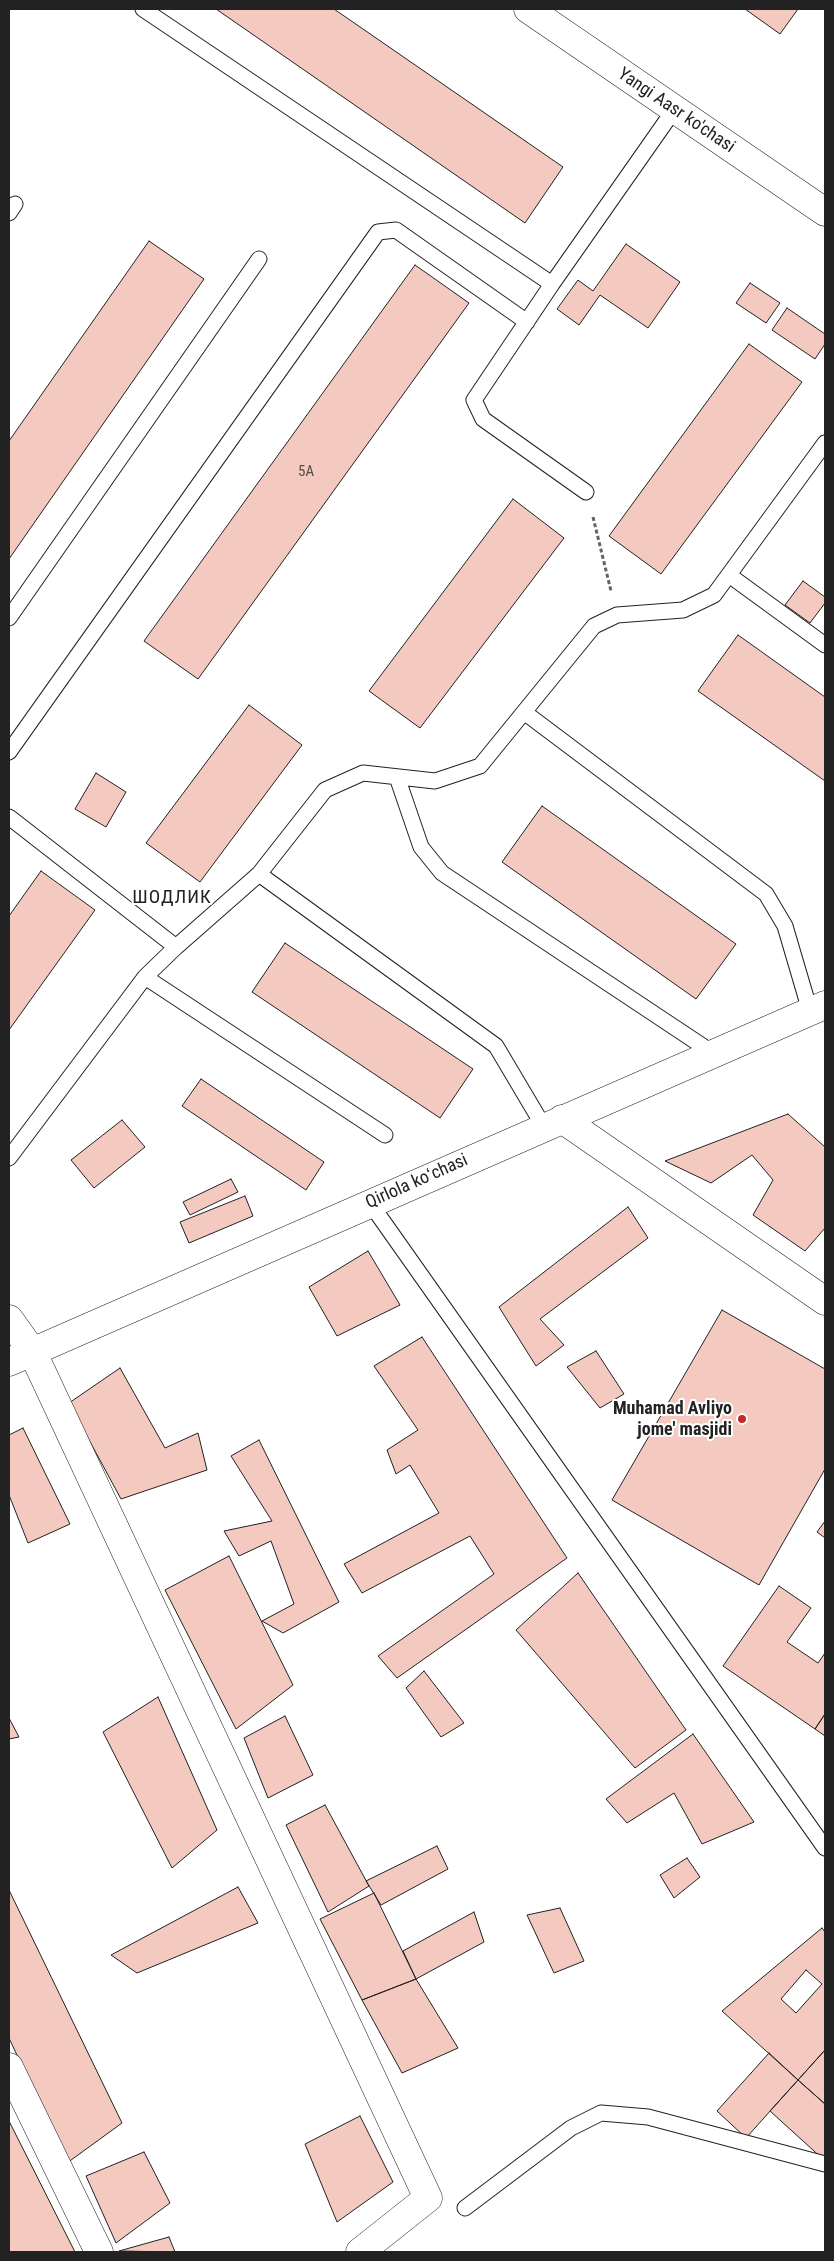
<!DOCTYPE html>
<html>
<head>
<meta charset="utf-8">
<style>
	body { margin:0 }
	#map { position:relative; width:834px; height:2261px; overflow:hidden; background:#fff; font-family:"Roboto Condensed",sans-serif }
	canvas { display:block }
	.frame { position:absolute; inset:0; border:10px solid #222; pointer-events:none }
</style>
</head>
<body>
<div id="map">
<canvas width="834" height="2261"></canvas>
<div class="frame"></div>
</div>
<script>
const g = document.querySelector('canvas').getContext('2d');
g.lineJoin = 'round';
function fillPath(path, color) { g.fillStyle = color; g.fill(path, 'evenodd'); }
const shape = rows => new Path2D(rows.map(r => 'M' + r).join(''));
function stroke(path, color, width, dash) { g.strokeStyle = color; g.lineWidth = width; g.lineCap = dash ? 'butt' : 'round'; g.setLineDash(dash || []); g.stroke(path); }
function write(font, color, halo, rows, align = 'center') {
  g.font = font + ' "Roboto Condensed",sans-serif'; g.lineWidth = 4; g.setLineDash([]); g.textBaseline = 'middle'; g.strokeStyle = halo; g.fillStyle = color; for (const [text, x, y, turn = 0] of rows) {
    g.save(); g.translate(x, y); g.rotate((+turn || 0) * Math.PI / 180); g.textAlign = isNaN(turn) ? turn : align; if (halo) g.strokeText(text, 0, 0); g.fillText(text, 0, 0); g.restore();
  }
}
const building = shape([
	[216,9,334,9,563,167,525,223,216,9],
	[745,9,798,9,780,34,745,9],
	[149,241,204,279,9,559,9,441,149,241],
	[626,244,680,282,648,328,600,295,579,325,557,309,578,280,593,291,626,244],
	[415,265,469,303,198,679,144,641,415,265],
	[750,283,780,303,766,323,736,303,750,283],
	[787,308,825,334,825,344,815,359,772,330,787,308],
	[749,344,802,382,661,574,609,536,749,344],
	[513,499,564,538,420,728,369,691,513,499],
	[803,581,825,597,825,603,810,623,785,605,803,581],
	[738,635,825,697,825,781,698,691,738,635],
	[249,705,302,745,200,882,146,843,249,705],
	[96,773,126,792,106,827,75,809,96,773],
	[542,806,736,944,696,999,502,862,542,806],
	[41,871,95,910,9,1030,9,916,41,871],
	[285,943,473,1069,440,1118,252,992,285,943],
	[201,1079,324,1162,306,1190,182,1106,201,1079],
	[788,1114,825,1147,825,1228,805,1251,753,1215,773,1180,752,1155,711,1183,665,1161,788,1114],
	[122,1120,145,1147,94,1188,71,1160,122,1120],
	[231,1179,238,1192,190,1215,183,1202,231,1179],
	[245,1196,253,1216,189,1243,180,1222,245,1196],
	[628,1207,648,1238,540,1319,564,1345,536,1366,499,1307,628,1207],
	[368,1251,400,1305,337,1336,309,1287,368,1251],
	[722,1310,825,1369,825,1469,759,1585,612,1500,722,1310],
	[422,1337,567,1558,397,1678,378,1656,494,1574,470,1536,362,1593,344,1564,439,1513,410,1465,396,1474,387,1450,418,1430,374,1366,422,1337],
	[596,1351,624,1394,600,1408,567,1367,596,1351],
	[120,1368,165,1448,198,1433,207,1470,121,1499,69,1403,120,1368],
	[23,1428,70,1524,28,1543,9,1495,9,1435,23,1428],
	[259,1440,339,1602,283,1633,262,1621,294,1604,271,1541,239,1556,224,1531,272,1521,231,1456,259,1440],
	[825,1521,825,1538,817,1532,825,1521],
	[229,1556,293,1685,236,1729,165,1590,229,1556],
	[578,1573,686,1730,635,1768,516,1630,578,1573],
	[779,1586,811,1608,787,1642,818,1663,825,1653,825,1714,815,1729,723,1666,779,1586],
	[424,1671,464,1723,441,1737,406,1688,424,1671],
	[158,1697,217,1830,172,1868,103,1732,158,1697],
	[825,1714,825,1736,815,1729,825,1714],
	[285,1716,313,1775,268,1798,244,1738,285,1716],
	[9,1718,19,1737,9,1739,9,1718],
	[693,1734,754,1822,702,1844,674,1793,627,1823,606,1799,693,1734],
	[325,1805,369,1886,328,1912,286,1825,325,1805],
	[437,1846,448,1869,381,1905,366,1881,437,1846],
	[687,1858,700,1877,674,1898,660,1875,687,1858],
	[238,1887,258,1923,137,1973,111,1955,238,1887],
	[9,1890,122,2123,67,2163,9,2038,9,1890],
	[374,1893,416,1979,362,2000,320,1919,374,1893],
	[560,1908,584,1961,554,1973,527,1915,560,1908],
	[474,1912,484,1942,416,1979,403,1951,474,1912],
	[822,1928,825,1932,825,2050,798,2080,722,2011,822,1928],
	[806,1970,822,1984,796,2013,781,1999,806,1970],
	[416,1979,458,2048,402,2073,362,2000,416,1979],
	[825,2050,825,2104,798,2080,825,2050],
	[769,2053,798,2080,746,2138,717,2111,769,2053],
	[798,2080,825,2104,825,2161,770,2111,798,2080],
	[360,2116,393,2182,337,2222,305,2144,360,2116],
	[9,2121,75,2252,9,2252,9,2121],
	[144,2152,170,2203,116,2243,86,2176,144,2152],
	[169,2237,175,2252,119,2251,169,2237]
]);
fillPath(building, '#f3c9c0');
stroke(building, '#222', 1);
const service = shape([
	[143,9,552,284,674,110],
	[9,213,15,204],
	[552,284,474,400,483,419,586,492],
	[729,575,825,645],
	[9,618,259,259],
	[524,712,766,894,785,926,810,1011],
	[9,752,378,232,396,230,527,322],
	[397,777,421,847,442,873,713,1053],
	[9,817,176,947],
	[259,874,496,1046,544,1127],
	[145,977,385,1135],
	[9,1158,145,977,176,947,259,874,325,790,363,773,435,781,480,766,594,626,617,615,683,610,714,595,825,443],
	[370,1203,825,1848],
	[465,2208,571,2128,601,2113,648,2117,825,2164]
]);
const minor = shape([
	[562,1119,825,1301],
	[32,1351,428,2198,360,2252],
	[9,2067,99,2252]
]);
const tertiary = shape([
	[9,1319,32,1351],
	[9,1362,825,1005]
]);
const primary = shape([
	[528,9,825,212]
]);
stroke(service, '#222', 17);
stroke(minor, '#222', 29);
stroke(tertiary, '#222', 29);
stroke(primary, '#222', 29);
stroke(shape([
	[593,517,611,591]
]), '#646464', 3, [4, 2.5]);
stroke(service, '#fff', 15);
stroke(minor, '#fff', 28);
stroke(tertiary, '#fff', 28);
stroke(primary, '#fff', 28);
for (const [x, y, r, color] of [
	[742,1419,5,"#c62828"]
]) { const dot = new Path2D(); dot.arc(x, y, r, 0, 2 * Math.PI); g.fillStyle = color; g.fill(dot); stroke(dot, '#fff', 2); }
write('15px', '#564c4a', null, [
	["5A",306,472]
]);
write('18px', '#222', '#fff', [
	["Yangi Aasr ko'chasi",676,111,34],
	["Qirlola koʻchasi",417,1182,-24]
]);
write('bold 18px', '#222', '#fff', [
	["Muhamad Avliyo",732,1409],
	["jome' masjidi",732,1430]
], 'right');
g.letterSpacing = '1px';
write('19px', '#222', '#fff', [
	["ШОДЛИК",172,898]
]);
g.letterSpacing = '0px';
</script>
</body>
</html>
